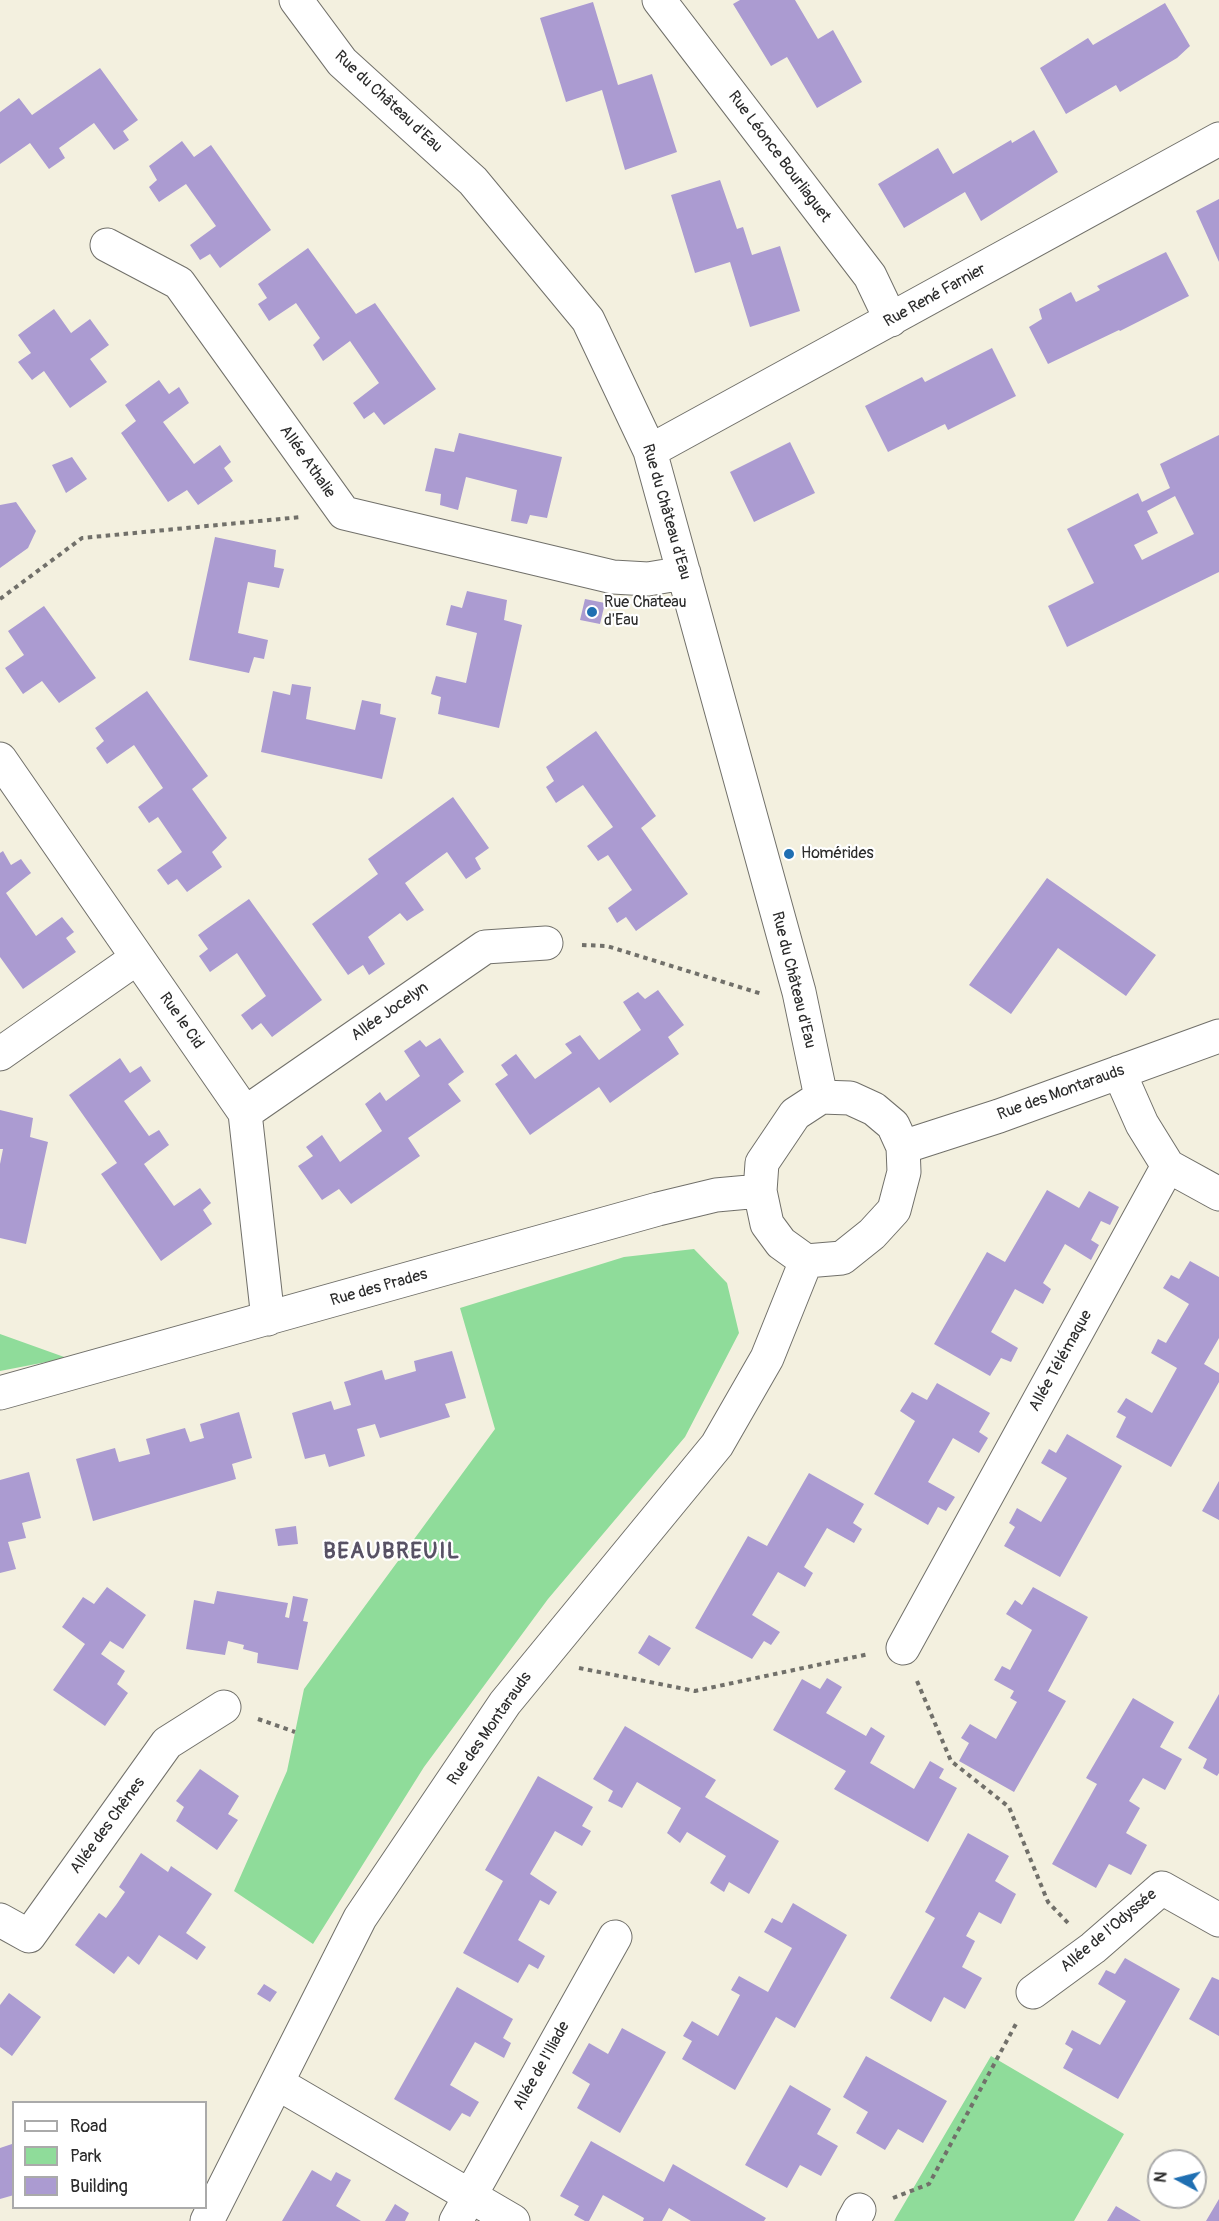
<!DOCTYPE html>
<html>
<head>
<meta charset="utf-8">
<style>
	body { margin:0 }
	#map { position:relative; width:1219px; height:2221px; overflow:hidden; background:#f3f0df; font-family:Pangolin,sans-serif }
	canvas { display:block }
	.legend { position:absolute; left:12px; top:2101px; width:195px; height:108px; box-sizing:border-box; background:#fff; border:2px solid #aaa; margin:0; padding:8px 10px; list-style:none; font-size:18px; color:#2b2b2b }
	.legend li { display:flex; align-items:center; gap:12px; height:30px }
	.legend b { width:30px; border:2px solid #aaa }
	.north { position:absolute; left:1147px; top:2149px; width:60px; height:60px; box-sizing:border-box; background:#fff; border:2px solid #aaa; border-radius:50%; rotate:277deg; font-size:16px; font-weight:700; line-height:24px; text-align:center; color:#2b2b2b }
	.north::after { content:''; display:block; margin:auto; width:21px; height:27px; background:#1f6fb2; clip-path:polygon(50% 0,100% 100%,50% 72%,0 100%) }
</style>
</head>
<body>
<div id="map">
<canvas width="1219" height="2221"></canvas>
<ul class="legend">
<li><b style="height:8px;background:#fff"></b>Road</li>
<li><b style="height:16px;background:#8fdc9a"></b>Park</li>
<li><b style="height:16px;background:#ab9bd1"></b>Building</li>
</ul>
<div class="north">N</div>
</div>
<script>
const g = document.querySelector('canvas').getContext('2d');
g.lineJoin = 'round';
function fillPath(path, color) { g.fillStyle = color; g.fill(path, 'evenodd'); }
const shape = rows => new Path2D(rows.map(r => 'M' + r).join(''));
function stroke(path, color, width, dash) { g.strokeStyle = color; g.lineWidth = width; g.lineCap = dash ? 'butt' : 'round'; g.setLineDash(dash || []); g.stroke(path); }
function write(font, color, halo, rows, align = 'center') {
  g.font = font + ' Pangolin,sans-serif'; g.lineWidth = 4.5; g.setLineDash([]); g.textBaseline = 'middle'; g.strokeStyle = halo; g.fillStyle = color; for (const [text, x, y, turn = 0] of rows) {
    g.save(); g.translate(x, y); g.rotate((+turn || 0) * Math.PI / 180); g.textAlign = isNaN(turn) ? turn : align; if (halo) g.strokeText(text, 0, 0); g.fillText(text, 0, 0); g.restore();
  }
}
fillPath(shape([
	[694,1249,727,1283,739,1333,685,1437,548,1599,424,1767,313,1944,234,1891,287,1771,304,1689,495,1429,460,1308,624,1257],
	[0,1334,67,1358,0,1371],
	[991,2056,1124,2134,1074,2221,894,2221]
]), '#8fdc9a');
fillPath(shape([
	[740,0,795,0,818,39,833,30,862,82,817,108,787,57,771,66,733,4],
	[593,2,618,85,652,74,677,152,625,170,602,90,566,102,540,18],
	[1165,3,1190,46,1177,58,1120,92,1116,85,1066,114,1040,68,1088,38,1093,45],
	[100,68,138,120,123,131,129,140,114,150,94,123,59,148,65,158,49,169,30,143,0,164,0,112,19,98,32,115],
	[1034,130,1058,172,981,221,965,192,904,228,878,184,938,148,953,174,1011,140,1012,143],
	[182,141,194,157,211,145,271,230,220,268,210,254,200,260,190,245,216,226,186,184,159,202,149,187,157,180,149,166],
	[720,180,737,229,743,227,752,255,780,246,800,311,750,327,730,262,695,273,671,195],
	[1219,199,1219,262,1196,211],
	[308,248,356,314,375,303,436,389,384,425,374,412,364,419,353,403,379,383,350,341,323,361,313,345,320,338,296,303,269,321,258,304,267,298,258,284],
	[1166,252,1189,296,1120,331,1119,330,1048,364,1029,327,1042,319,1039,309,1071,292,1076,302,1100,290,1097,286],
	[54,309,71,333,90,319,109,345,90,359,107,382,70,408,44,371,32,380,18,362,31,353,18,335],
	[992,348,1016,396,948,430,945,424,888,452,865,406,922,377,925,382],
	[159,380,169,394,179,387,189,403,163,422,194,464,220,445,231,462,224,468,233,481,198,505,187,490,168,502,121,433,136,421,125,405],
	[459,433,562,457,547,518,530,515,527,524,511,521,517,490,466,477,458,510,440,505,441,494,425,491,435,448,454,452],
	[1219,435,1219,572,1067,647,1048,606,1094,583,1067,529,1138,493,1142,502,1170,488,1160,464],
	[1175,496,1194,534,1142,560,1134,545,1158,533,1147,511],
	[790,442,815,493,754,522,730,472],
	[72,457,87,479,66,493,52,465],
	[16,502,36,531,28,548,0,568,0,505],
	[215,537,276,550,274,567,284,569,279,588,248,582,238,633,268,640,264,659,254,657,249,673,189,660],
	[467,591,507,600,504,620,522,625,499,728,438,714,441,697,431,694,436,676,466,683,477,633,446,625,451,605,462,608],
	[585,599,605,603,600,624,580,620],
	[44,606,96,678,59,703,42,681,23,694,5,668,24,655,8,631],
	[292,684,311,687,306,719,355,730,362,700,381,704,380,714,396,718,382,779,261,752,273,691,290,695],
	[147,691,208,776,192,789,227,838,212,852,222,867,187,892,177,879,168,885,157,870,182,852,158,817,149,823,138,807,163,788,134,745,107,764,96,748,104,741,95,728],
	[596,731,656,816,641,828,688,894,636,931,626,917,617,923,608,908,632,890,608,855,598,861,587,846,613,827,583,785,556,803,546,787,554,781,546,767],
	[453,797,489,848,475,858,481,869,466,879,447,852,405,883,424,910,407,921,400,913,368,937,385,964,369,975,363,965,348,975,312,924,378,874,368,859],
	[3,851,11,865,21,859,31,873,6,893,36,936,62,917,74,932,66,938,76,952,23,989,0,957,0,853],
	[1047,878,1156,955,1126,996,1058,948,1011,1014,969,985],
	[249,899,322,1000,272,1037,261,1023,252,1030,241,1015,266,996,237,953,210,972,199,956,208,949,198,935],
	[658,990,684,1025,668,1037,679,1054,610,1103,599,1087,530,1135,495,1084,508,1075,501,1065,516,1054,535,1079,572,1053,565,1044,580,1035,599,1060,641,1030,623,1002,638,992,645,999],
	[440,1038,464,1072,448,1084,461,1101,408,1138,420,1156,351,1204,339,1189,322,1200,298,1166,313,1156,306,1147,322,1135,340,1162,382,1131,365,1104,380,1092,386,1101,420,1076,404,1051,420,1040,426,1047],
	[120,1058,130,1073,141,1066,151,1081,124,1101,149,1136,159,1130,169,1145,144,1164,174,1206,200,1188,211,1203,203,1210,212,1224,161,1261,101,1174,117,1163,69,1095],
	[0,1110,33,1118,30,1137,48,1142,26,1244,0,1238,0,1164,3,1149,0,1149],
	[1047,1190,1079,1208,1089,1191,1119,1207,1110,1225,1101,1221,1091,1240,1099,1245,1091,1260,1065,1244,1043,1283,1051,1289,1043,1304,1015,1289,991,1332,1018,1348,1011,1362,1001,1358,990,1376,934,1344,987,1252,1005,1262],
	[1190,1261,1219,1277,1219,1338,1204,1364,1219,1373,1219,1382,1171,1467,1116,1437,1126,1417,1117,1412,1126,1398,1152,1413,1177,1368,1151,1353,1158,1339,1166,1343,1189,1304,1163,1288,1171,1275,1179,1279],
	[452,1351,466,1398,445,1404,450,1417,380,1438,375,1424,357,1429,365,1456,329,1467,325,1454,305,1459,292,1413,331,1401,334,1410,351,1405,344,1382,382,1370,385,1380,416,1371,414,1361],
	[937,1383,990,1413,979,1432,988,1438,979,1453,953,1438,928,1482,955,1497,946,1511,938,1507,928,1525,874,1494,915,1421,900,1411,912,1392,927,1400],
	[239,1412,252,1458,232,1464,236,1479,93,1521,76,1459,115,1448,119,1462,150,1454,146,1439,185,1428,190,1442,204,1438,200,1424],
	[1067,1434,1122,1466,1060,1577,1004,1546,1015,1527,1009,1523,1017,1508,1041,1522,1067,1478,1041,1463,1049,1449,1056,1453],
	[29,1472,41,1518,22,1523,26,1538,8,1542,16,1569,0,1573,0,1480],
	[809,1473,864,1504,853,1523,862,1529,854,1543,827,1528,804,1567,813,1573,805,1587,778,1572,752,1615,780,1632,771,1645,764,1641,752,1659,695,1628,748,1536,767,1546],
	[1219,1481,1219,1520,1202,1511],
	[296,1526,298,1544,278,1546,275,1529],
	[107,1587,146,1615,123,1649,110,1641,101,1654,125,1671,117,1684,128,1693,105,1726,53,1690,85,1644,62,1627,83,1597,94,1604],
	[1033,1587,1088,1617,1048,1691,1066,1701,1014,1792,959,1761,969,1743,961,1738,970,1724,996,1739,1017,1702,1010,1698,1014,1691,994,1680,1002,1666,1010,1670,1032,1630,1006,1614,1015,1600,1022,1605],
	[217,1591,288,1603,285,1617,289,1618,293,1596,308,1599,303,1621,308,1622,298,1670,257,1663,258,1653,243,1649,244,1645,228,1641,225,1655,186,1649,194,1600,214,1604],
	[649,1635,671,1648,659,1666,638,1653],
	[827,1678,842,1687,826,1713,866,1736,871,1727,885,1736,870,1763,914,1789,930,1761,944,1769,939,1778,957,1788,928,1842,834,1789,846,1771,773,1730,802,1679,820,1689],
	[1219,1694,1219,1773,1217,1776,1203,1768,1207,1759,1188,1748],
	[1133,1698,1174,1722,1160,1747,1182,1759,1165,1790,1143,1778,1129,1801,1140,1808,1126,1833,1147,1845,1131,1875,1109,1864,1096,1888,1052,1864,1097,1784,1086,1778],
	[625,1726,716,1780,705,1797,779,1841,749,1894,729,1882,724,1892,710,1883,726,1856,687,1832,680,1843,667,1833,681,1808,637,1782,622,1808,608,1801,613,1791,593,1779],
	[200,1769,239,1796,228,1814,238,1820,217,1850,176,1821,184,1807,176,1801],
	[538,1776,593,1807,582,1826,591,1831,582,1846,555,1831,530,1874,557,1892,549,1905,540,1900,518,1940,545,1956,538,1969,529,1964,518,1983,463,1953,503,1881,485,1870],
	[968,1833,1009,1856,995,1881,1016,1894,1001,1924,979,1912,966,1936,975,1941,962,1967,982,1978,965,2009,944,1997,931,2022,890,1998,935,1918,925,1912],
	[141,1853,168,1872,171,1866,212,1894,186,1933,206,1947,197,1960,159,1935,139,1965,128,1956,114,1974,75,1945,99,1913,106,1918,116,1905,125,1892,119,1887],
	[793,1903,847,1935,795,2028,776,2017,735,2090,682,2059,692,2041,683,2036,692,2021,718,2036,740,1995,731,1990,739,1976,768,1992,792,1948,764,1932,772,1918,782,1923],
	[1125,1958,1180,1989,1118,2099,1063,2068,1073,2049,1065,2044,1072,2030,1100,2045,1126,2001,1098,1984,1106,1970,1115,1974],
	[1212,1977,1219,1980,1219,2036,1189,2019],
	[264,1984,277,1992,270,2002,257,1994],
	[457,1987,513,2019,503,2038,511,2043,504,2058,475,2042,450,2085,479,2102,470,2117,462,2113,450,2131,394,2099],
	[9,1993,41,2017,12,2056,0,2047,0,2005],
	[622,2028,666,2052,620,2133,577,2108,590,2084,572,2073,589,2043,608,2054],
	[866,2056,947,2101,923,2143,898,2129,885,2150,856,2133,868,2112,843,2097],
	[790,2085,831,2109,817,2134,838,2146,821,2176,800,2165,787,2188,745,2165],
	[591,2141,664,2182,673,2164,766,2218,764,2221,691,2221,669,2208,662,2221,643,2221,644,2218,603,2195,589,2221,585,2221,574,2215,579,2206,560,2196],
	[12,2144,14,2195,0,2199,0,2148],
	[312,2170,331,2181,336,2172,351,2180,336,2206,361,2221,282,2221],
	[1219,2199,1219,2221,1206,2221],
	[395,2204,409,2213,405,2221,385,2221],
	[1116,2206,1141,2221,1107,2221]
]), '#ab9bd1');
const minor = shape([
	[296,0,342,62,473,181,588,320,650,451,799,992,821,1097],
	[659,0,870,276,891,320],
	[107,245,179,283,344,513,613,577,648,579,684,573],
	[650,451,1219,139],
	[0,759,245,1113,268,1319],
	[0,1054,137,958],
	[821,1097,850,1098,874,1109,893,1125,903,1147,904,1172,894,1210,872,1234,842,1258,806,1261,781,1243,767,1224,760,1191,762,1163,795,1114,821,1097],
	[245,1113,485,947,546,943],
	[903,1147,999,1116,1219,1036],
	[1168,1166,1219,1194],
	[0,1393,658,1209,716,1195,760,1191],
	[903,1648,1168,1166,1142,1124,1119,1072],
	[0,1920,29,1936,167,1743,224,1707],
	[1033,1992,1093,1948,1162,1888,1219,1920],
	[277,2083,513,2221],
	[207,2221,360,1918,505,1703,717,1445,767,1358,806,1261],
	[456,2221,615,1937],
	[853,2221,859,2210]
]);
stroke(minor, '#71706a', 35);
stroke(shape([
	[0,599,82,538,301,517],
	[582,945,607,946,762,994],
	[579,1668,695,1691,869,1654],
	[917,1681,951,1761,1009,1807,1048,1902,1068,1923],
	[258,1719,295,1732],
	[893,2198,929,2184,1017,2022]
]), '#71706a', 4, [4.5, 4.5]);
stroke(minor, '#fff', 33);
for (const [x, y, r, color] of [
	[592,612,6,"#1f6fb2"],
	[789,854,6,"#1f6fb2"]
]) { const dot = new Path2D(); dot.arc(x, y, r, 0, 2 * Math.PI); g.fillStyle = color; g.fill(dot); stroke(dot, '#fff', 2); }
write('16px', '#2b2b2b', '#fff', [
	["Rue du Château d'Eau",388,102,43],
	["Rue Léonce Bourliaguet",779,157,53],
	["Rue René Farnier",935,296,-29],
	["Allée Athalie",307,462,55],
	["Rue du Château d'Eau",666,512,74],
	["Rue du Château d'Eau",793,980,76],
	["Allée Jocelyn",390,1012,-35],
	["Rue le Cid",181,1021,55],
	["Rue des Montarauds",1061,1093,-20],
	["Rue des Prades",379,1288,-16],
	["Allée Télémaque",1061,1361,-61],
	["Rue des Montarauds",490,1729,-55],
	["Allée des Chênes",108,1826,-54],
	["Allée de l'Odyssée",1109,1931,-40],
	["Allée de l'Iliade",542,2066,-61]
]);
write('16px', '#2b2b2b', '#fff', [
	["Rue Chateau",604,603],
	["d'Eau",604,621],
	["Homérides",801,854]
], 'left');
g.letterSpacing = '1.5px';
write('bold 22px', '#585265', '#fff', [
	["BEAUBREUIL",392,1552]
]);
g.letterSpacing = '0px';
</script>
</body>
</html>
